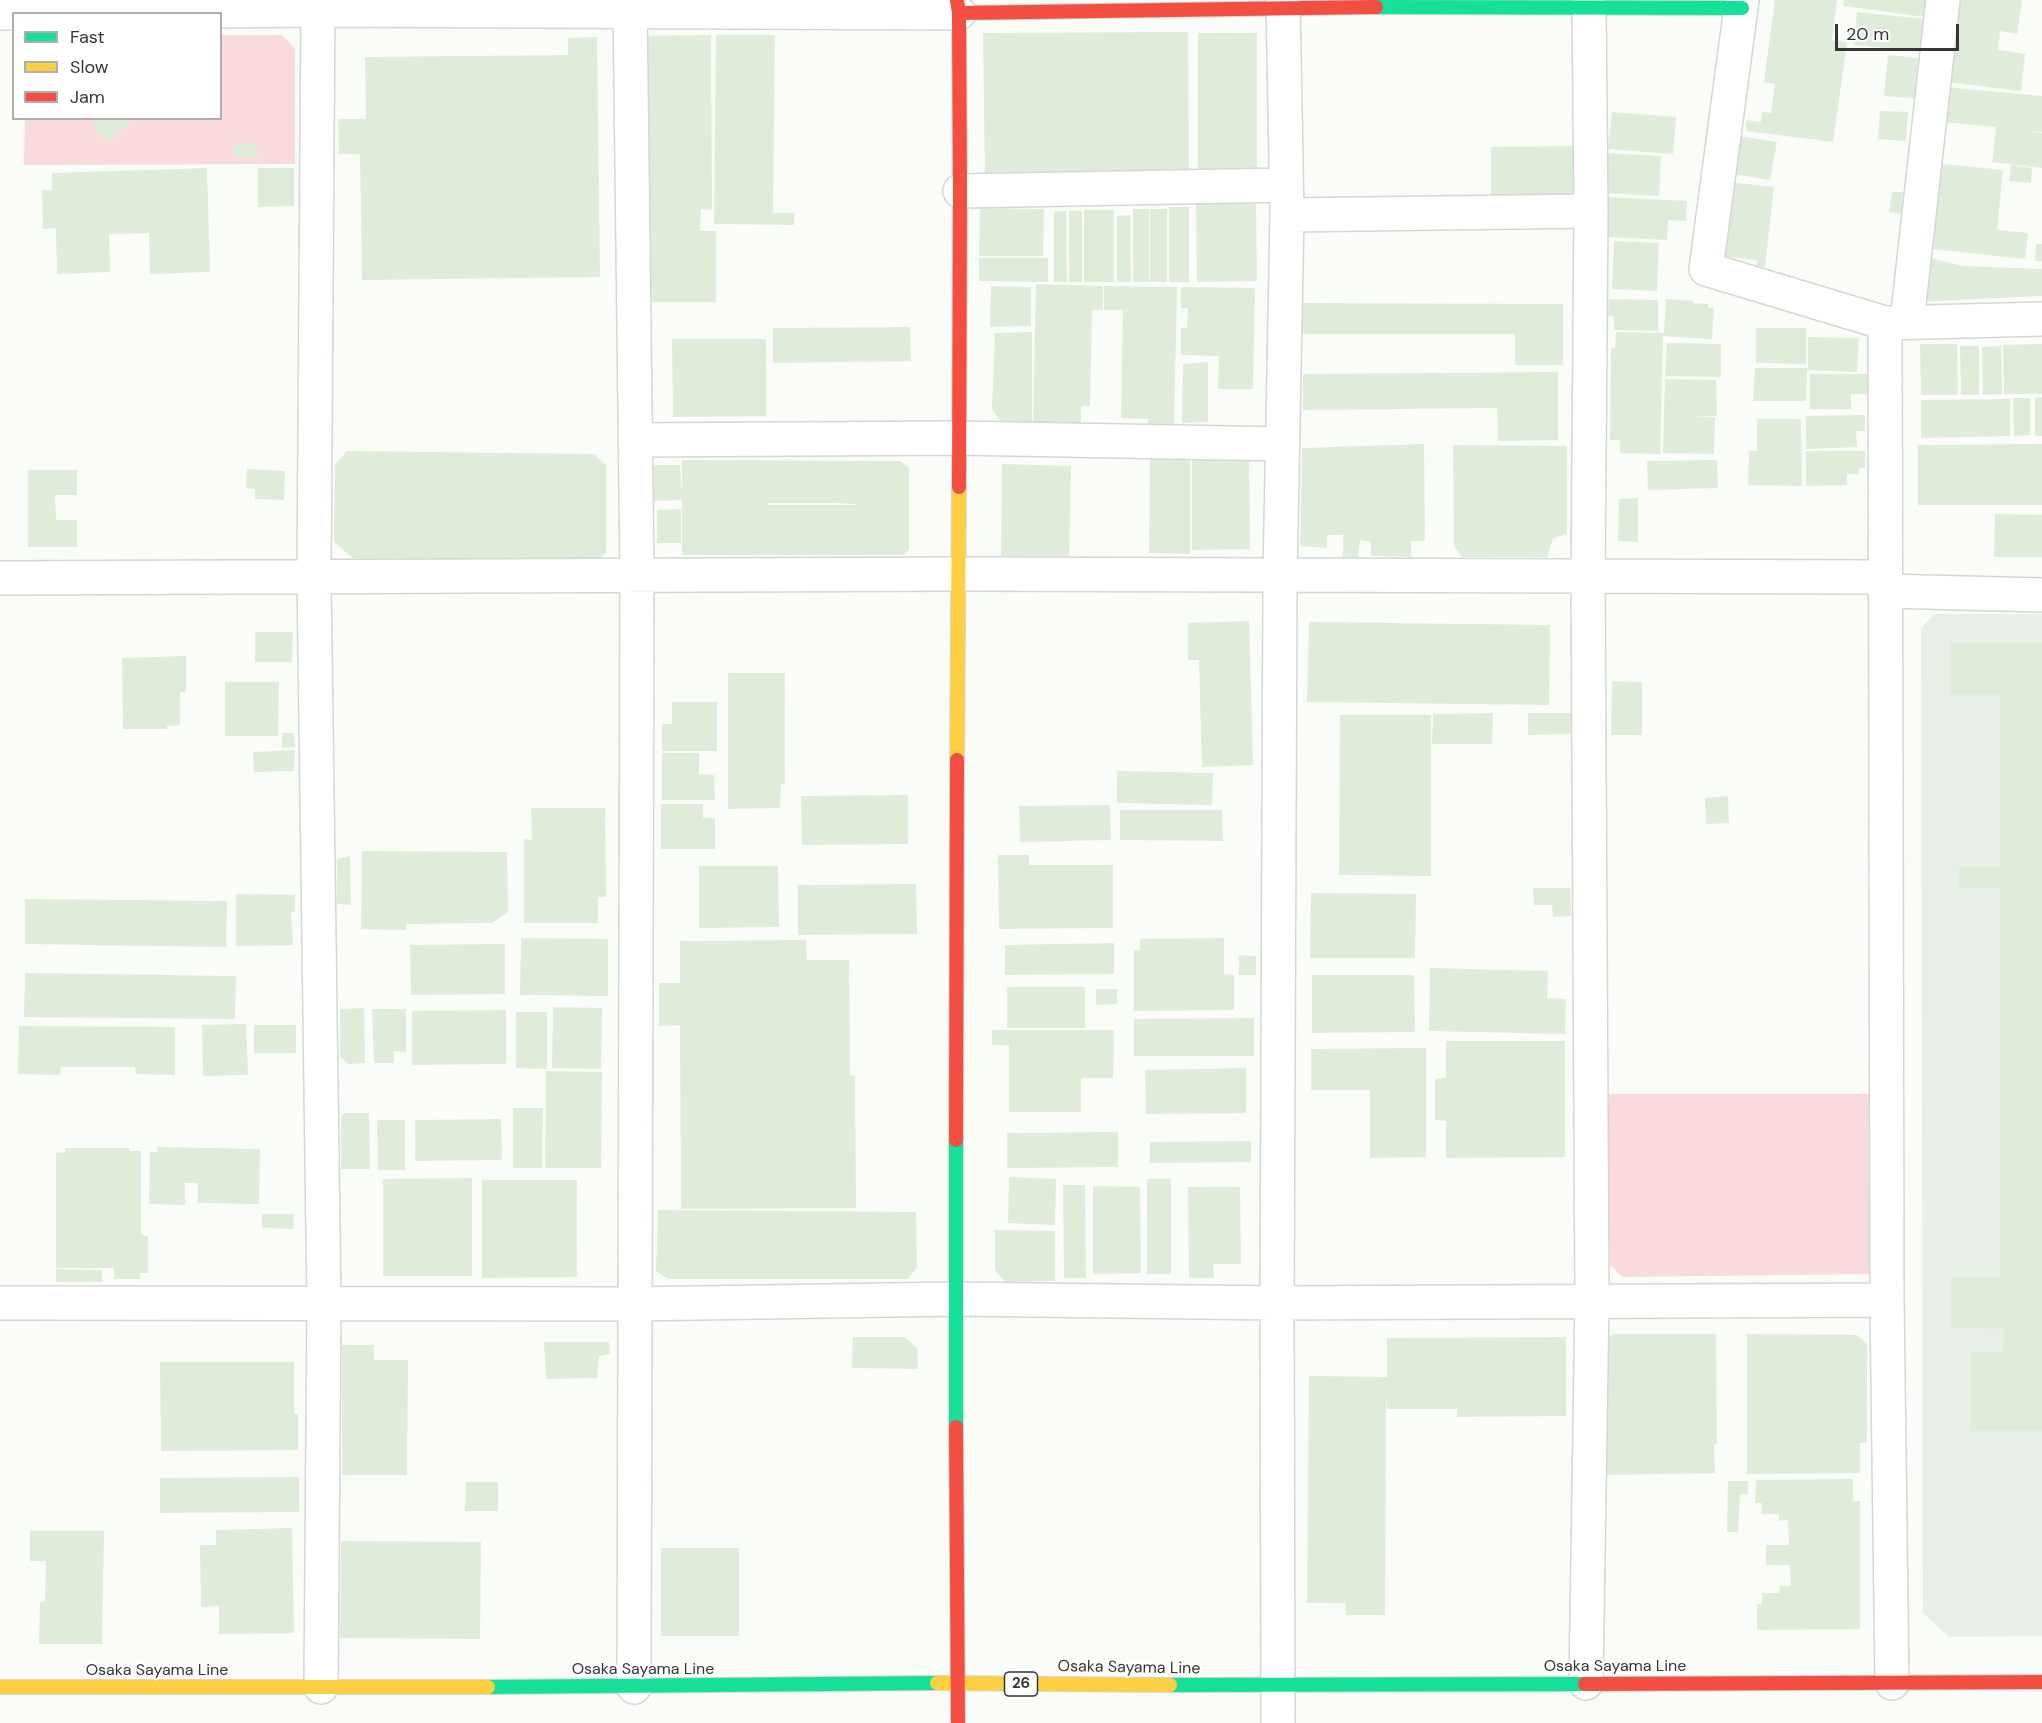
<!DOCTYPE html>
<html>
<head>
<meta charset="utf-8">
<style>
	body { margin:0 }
	#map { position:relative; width:2042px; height:1723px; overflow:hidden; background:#f9fcf7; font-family:"DM Sans",sans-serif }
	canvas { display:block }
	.legend { position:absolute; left:12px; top:12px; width:210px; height:108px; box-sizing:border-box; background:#fff; border:2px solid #aeafad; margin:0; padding:8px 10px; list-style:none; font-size:18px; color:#343633 }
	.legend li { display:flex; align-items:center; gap:12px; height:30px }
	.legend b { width:30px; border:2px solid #aeafad }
	.scale { position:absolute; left:1835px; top:24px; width:124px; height:27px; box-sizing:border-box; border:3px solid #343633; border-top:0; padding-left:8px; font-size:18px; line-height:21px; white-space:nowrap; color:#343633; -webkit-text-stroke:4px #fff; paint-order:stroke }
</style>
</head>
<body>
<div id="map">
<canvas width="2042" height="1723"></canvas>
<ul class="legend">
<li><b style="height:8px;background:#16e098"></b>Fast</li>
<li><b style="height:8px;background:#ffcf43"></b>Slow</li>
<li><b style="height:8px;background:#f24e42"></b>Jam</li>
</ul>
<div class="scale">20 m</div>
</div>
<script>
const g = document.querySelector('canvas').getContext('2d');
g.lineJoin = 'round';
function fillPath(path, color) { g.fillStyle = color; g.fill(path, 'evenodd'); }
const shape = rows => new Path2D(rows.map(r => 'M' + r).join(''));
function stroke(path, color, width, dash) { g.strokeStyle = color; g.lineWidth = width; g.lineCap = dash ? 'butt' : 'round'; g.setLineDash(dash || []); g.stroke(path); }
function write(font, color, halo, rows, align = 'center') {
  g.font = font + ' "DM Sans",sans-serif'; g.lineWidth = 4.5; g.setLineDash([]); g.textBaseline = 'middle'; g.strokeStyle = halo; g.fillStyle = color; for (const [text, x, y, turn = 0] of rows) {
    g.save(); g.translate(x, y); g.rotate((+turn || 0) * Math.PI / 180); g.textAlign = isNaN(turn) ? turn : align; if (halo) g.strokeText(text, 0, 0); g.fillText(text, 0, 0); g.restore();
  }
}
fillPath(shape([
	[1934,614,2042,614,2042,1636,1949,1637,1923,1613,1921,628]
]), '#e8efe6');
fillPath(shape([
	[221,35,282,35,295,49,295,164,24,165,25,119,220,118],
	[1607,1094,1870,1094,1870,1274,1623,1277,1610,1265]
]), '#f9dadd');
fillPath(shape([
	[1775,0,1837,0,1832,40,1847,42,1833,142,1746,131,1746,120,1761,122,1762,112,1771,113,1775,84,1764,82],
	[1844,0,1927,0,1925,17,1843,6],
	[1956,0,2022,0,2017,34,2000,31,1998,50,2025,54,2021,91,1941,81],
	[1857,12,1924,19,1920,52,1854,45],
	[1188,32,1189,172,985,180,983,33],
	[1198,33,1257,33,1257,171,1198,171],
	[711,35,712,210,701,209,700,231,716,231,716,302,636,302,634,36],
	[716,35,775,35,773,213,794,213,794,225,714,224],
	[597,37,600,277,362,280,360,154,339,154,338,119,366,119,365,57,568,55,568,38],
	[1888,55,1918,58,1915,98,1884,96],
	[1945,87,2042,96,2042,132,2028,131,2042,133,2042,168,1992,162,1996,127,1942,122],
	[1880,111,1908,112,1906,141,1878,139],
	[1612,112,1676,117,1673,154,1608,149],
	[98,118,127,118,130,122,108,143,91,125],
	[1740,136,1777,142,1770,180,1734,174],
	[233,144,257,144,257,157,234,157],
	[1573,146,1574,196,1491,198,1491,147],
	[1604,153,1661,156,1659,196,1602,193],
	[1933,163,2003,170,1997,230,2028,233,2025,259,1924,248],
	[2011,165,2032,168,2031,183,2009,181],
	[207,168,210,272,150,274,149,233,109,234,110,272,57,274,56,228,43,229,42,190,52,190,52,173],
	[258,168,294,168,294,206,258,207],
	[1728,182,1774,187,1765,267,1756,266,1757,260,1720,256],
	[1892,192,1903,192,1902,214,1889,212],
	[1608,197,1687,201,1686,221,1668,220,1667,240,1606,237],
	[1256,201,1257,281,1197,282,1196,202],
	[1169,207,1189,207,1189,282,1169,282],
	[980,208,1044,209,1043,256,979,256],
	[1133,209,1149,209,1149,282,1133,282],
	[1150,209,1167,209,1167,282,1150,282],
	[1084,210,1114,210,1114,282,1084,282],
	[1066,211,1067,282,1054,282,1054,212],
	[1069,211,1082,211,1082,282,1069,282],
	[1130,215,1131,282,1117,282,1117,216],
	[1614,241,1659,243,1657,291,1612,289],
	[2036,244,2042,244,2042,261,2035,261],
	[1922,256,1962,266,2042,269,2042,296,1918,302],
	[979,258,1048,258,1048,282,979,281],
	[1036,284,1103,286,1103,310,1092,310,1090,406,1081,406,1081,423,1033,422],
	[991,286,1031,287,1031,326,990,327],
	[1104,286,1177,287,1174,429,1148,429,1148,419,1121,418,1123,310,1104,310],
	[1181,287,1255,288,1253,389,1218,389,1219,356,1181,355,1181,328,1187,328,1188,308,1181,308],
	[1609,299,1658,300,1658,331,1614,330,1614,316,1608,316],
	[1666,299,1694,301,1693,303,1708,304,1708,308,1714,308,1712,339,1663,336,1660,454,1620,453,1620,440,1610,440,1611,349,1615,348,1616,332,1664,333],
	[1302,303,1563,304,1563,365,1515,365,1515,334,1302,334],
	[910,327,911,361,773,363,773,328],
	[1756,328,1806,328,1806,364,1756,363],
	[1032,332,1032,424,1003,425,992,409,995,333],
	[1808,337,1859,338,1857,372,1807,370,1806,401,1753,401,1755,368,1808,368],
	[672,339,766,339,766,416,673,417],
	[1667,343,1721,344,1721,377,1665,376],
	[1920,344,1957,344,1958,395,1921,395],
	[2042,344,2042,394,2004,394,2003,345],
	[1960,346,1979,346,1979,395,1961,395],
	[2001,346,2002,394,1983,395,1982,347],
	[1208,362,1208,422,1182,423,1183,364],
	[1558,372,1558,440,1498,441,1497,408,1303,410,1303,374],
	[1810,374,1868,374,1868,394,1851,394,1851,409,1810,409],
	[1665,379,1716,380,1717,416,1687,416,1715,417,1714,454,1663,453],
	[2042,397,2042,436,2035,436,2035,398],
	[2013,398,2030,398,2030,435,2014,436],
	[2010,399,2010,436,1921,438,1921,400],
	[1865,415,1865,431,1856,431,1857,447,1806,449,1806,416],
	[1757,419,1801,419,1802,486,1748,485,1749,451,1757,451],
	[1424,444,1425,541,1411,541,1411,557,1371,556,1371,542,1360,540,1358,557,1343,557,1343,535,1327,535,1327,548,1300,546,1302,448],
	[2042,444,2042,505,1918,505,1918,445],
	[1453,445,1567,446,1567,534,1553,538,1547,557,1462,557,1454,546],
	[347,451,594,454,606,465,606,553,598,560,353,558,334,542,335,465],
	[1806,451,1865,451,1865,468,1859,468,1859,474,1847,474,1847,485,1806,486],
	[1150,458,1190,458,1190,554,1149,553],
	[682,460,900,461,909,468,909,550,903,555,682,555,682,500,654,501,654,465,680,465,682,495],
	[768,503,834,503,856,504,856,505,768,505],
	[1192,460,1249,460,1250,549,1192,550],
	[1717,460,1718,488,1648,490,1647,461],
	[1002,464,1071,466,1069,558,1001,556],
	[247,469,285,471,284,500,255,499,255,489,246,488],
	[28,470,77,470,77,495,55,495,56,520,77,520,77,547,28,547],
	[1638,498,1638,542,1618,541,1619,499],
	[681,509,681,543,657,543,657,510],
	[1995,514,2042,515,2042,557,1994,557],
	[1249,621,1253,765,1202,767,1199,660,1188,660,1188,623],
	[1309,622,1550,625,1549,705,1307,702],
	[255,632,293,632,292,662,255,662],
	[1950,643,2042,643,2042,1431,1971,1431,1971,1352,2003,1352,2004,1329,1951,1328,1951,1277,2000,1277,2000,888,1959,888,1959,867,2000,867,2000,695,1950,695],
	[186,656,186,692,180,692,180,725,167,726,167,729,123,729,122,658],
	[728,673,785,673,785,785,781,784,780,808,728,809],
	[1612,681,1642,682,1642,735,1611,735],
	[225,682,279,682,278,736,225,736],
	[672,702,717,702,717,751,662,751,662,724,672,724],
	[1493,713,1492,744,1432,744,1433,714],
	[1528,713,1574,713,1574,734,1528,735],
	[1340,715,1431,715,1431,876,1339,875],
	[282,733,294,733,295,747,282,748],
	[295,750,294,771,254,772,253,752],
	[662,753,699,753,699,774,714,775,715,800,662,800],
	[1117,771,1213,773,1212,805,1117,803],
	[908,795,908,844,802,845,801,796],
	[1728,796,1729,823,1706,824,1705,798],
	[661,804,703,804,703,818,715,818,715,849,661,849],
	[1110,805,1111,840,1020,842,1019,806],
	[531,808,605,808,606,897,598,897,598,923,524,923,524,839,532,840],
	[1120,810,1222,810,1223,841,1120,840],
	[362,851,507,852,508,912,492,923,406,924,406,930,361,929],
	[998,855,1029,855,1029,865,1113,865,1113,928,999,929],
	[350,856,351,905,337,904,337,859],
	[699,866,778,866,779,927,699,928],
	[916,884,917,934,798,935,798,885],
	[1533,888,1570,888,1571,916,1553,917,1552,905,1534,905],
	[1311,893,1416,894,1415,958,1310,958],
	[236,894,295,895,295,911,291,912,293,945,236,946],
	[25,899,227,901,226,947,25,944],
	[521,938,608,939,608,996,520,995],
	[1224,938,1224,974,1234,975,1234,1010,1134,1011,1134,950,1140,950,1140,939],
	[806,940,807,960,849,960,850,1076,855,1075,856,1208,681,1209,680,1025,659,1026,659,983,680,983,680,941],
	[1114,943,1114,974,1005,975,1005,945],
	[505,944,505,994,411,995,410,945],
	[1239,955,1256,956,1256,975,1239,975],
	[1430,968,1548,971,1547,998,1566,999,1565,1034,1429,1031],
	[25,973,236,976,235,1019,24,1017],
	[1312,975,1414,975,1415,1032,1312,1033],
	[1007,987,1085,987,1085,1028,1007,1028],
	[1096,989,1117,989,1117,1004,1096,1005],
	[553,1007,602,1008,601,1069,552,1068],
	[364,1008,365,1063,349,1064,340,1057,340,1009],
	[372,1009,406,1009,406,1052,394,1051,394,1063,374,1063],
	[506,1010,506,1064,412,1065,412,1011],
	[516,1012,547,1012,547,1069,516,1068],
	[1254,1018,1254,1056,1134,1056,1134,1019],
	[246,1024,248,1075,203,1076,202,1025],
	[254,1025,296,1025,296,1053,254,1053],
	[19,1026,175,1027,175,1075,136,1074,135,1067,61,1067,60,1075,18,1074],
	[992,1030,1114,1030,1113,1078,1081,1078,1081,1112,1009,1112,1009,1045,992,1045],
	[1446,1041,1565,1041,1565,1157,1446,1158,1446,1121,1435,1120,1435,1079,1446,1078],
	[1426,1048,1426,1157,1370,1158,1370,1090,1311,1090,1311,1049],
	[1246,1068,1246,1113,1146,1114,1145,1070],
	[546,1071,602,1072,601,1168,545,1168],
	[513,1108,543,1108,542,1168,513,1168],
	[344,1113,369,1113,370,1169,341,1169,341,1117],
	[501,1119,502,1160,415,1161,415,1120],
	[377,1120,405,1120,405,1170,378,1170],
	[1118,1132,1118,1167,1007,1168,1007,1133],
	[1251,1141,1251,1162,1150,1163,1150,1142],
	[157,1147,260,1149,259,1204,198,1203,198,1183,185,1183,185,1205,149,1204,150,1152,157,1152],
	[65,1148,129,1148,129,1151,141,1151,141,1235,148,1236,148,1273,140,1273,140,1279,114,1279,114,1268,56,1268,56,1153,65,1152],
	[1009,1177,1056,1179,1055,1225,1008,1223],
	[472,1178,472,1276,383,1276,383,1179],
	[1147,1179,1171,1179,1171,1274,1147,1274],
	[482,1180,577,1180,577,1277,482,1278],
	[1063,1185,1085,1185,1086,1278,1064,1278],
	[1093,1186,1140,1187,1141,1273,1093,1274],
	[1188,1187,1240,1187,1241,1264,1213,1264,1214,1278,1189,1278],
	[658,1210,916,1212,917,1267,908,1279,668,1279,656,1271],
	[262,1214,294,1214,293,1229,262,1228],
	[995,1230,1055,1231,1055,1281,1005,1282,995,1270],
	[56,1269,102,1270,102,1282,56,1282],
	[1613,1334,1716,1334,1717,1444,1714,1444,1715,1473,1603,1475,1601,1344],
	[1747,1334,1857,1335,1867,1344,1867,1443,1860,1443,1860,1473,1747,1474],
	[853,1337,904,1337,917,1348,918,1369,852,1368],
	[1566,1337,1566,1416,1457,1417,1457,1409,1387,1409,1386,1393,1385,1615,1346,1615,1345,1603,1307,1603,1309,1376,1387,1377,1387,1338],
	[544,1342,609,1342,610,1354,599,1356,597,1378,546,1379],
	[342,1345,374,1345,374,1360,408,1360,407,1475,342,1475],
	[160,1362,294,1362,294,1414,298,1414,298,1450,161,1451],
	[299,1477,299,1512,160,1513,160,1478],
	[1853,1479,1853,1501,1860,1501,1860,1629,1757,1630,1757,1604,1762,1604,1762,1593,1779,1593,1780,1586,1791,1586,1790,1565,1766,1565,1766,1545,1789,1545,1788,1520,1779,1521,1779,1514,1761,1514,1762,1503,1755,1503,1756,1480],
	[1728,1481,1748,1481,1748,1494,1740,1494,1738,1532,1727,1532],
	[466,1482,498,1482,498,1511,465,1511],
	[292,1528,294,1633,219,1634,219,1606,201,1607,200,1545,216,1545,216,1530],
	[30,1531,104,1531,102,1644,39,1644,40,1602,45,1601,46,1561,30,1561],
	[341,1541,481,1542,480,1639,340,1638],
	[661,1548,739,1548,739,1636,661,1636]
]), '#e0ecda');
const street = shape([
	[318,0,314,576,324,1304,321,1687],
	[630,0,637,575,634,1687],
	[1283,0,1287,215,1280,577,1277,1303,1887,1300],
	[1742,0,1706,269,1885,323,1887,1300,1892,1683],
	[0,13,318,10,959,13],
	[960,191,1286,185],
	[1287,215,1591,211],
	[1907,322,1943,0],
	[1887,323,2042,319],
	[635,440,959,438,1283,444],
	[0,578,959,574,1886,577],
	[1885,591,2042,595],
	[0,1303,634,1304,955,1299,1277,1303,1278,1723],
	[1586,1683,1592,1301,1588,577,1591,211,1589,8]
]);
const fast = shape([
	[1376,7,1742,8],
	[956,1140,956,1427],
	[1170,1685,1585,1684],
	[488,1687,937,1683]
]);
const slow = shape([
	[957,760,959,487],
	[937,1683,1170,1685],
	[0,1687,488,1687]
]);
const jam = shape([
	[957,0,959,13,960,191,959,487],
	[959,13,1376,7],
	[956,1140,957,760],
	[956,1427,958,1723],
	[1585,1684,2042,1682]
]);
stroke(street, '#d4d7d3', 36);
stroke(fast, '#d4d7d3', 16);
stroke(slow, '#d4d7d3', 16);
stroke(jam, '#d4d7d3', 16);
stroke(street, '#fefffe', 33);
stroke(fast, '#16e098', 14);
stroke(slow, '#ffcf43', 14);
stroke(jam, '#f24e42', 14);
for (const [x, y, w] of [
	[1021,1684,33]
]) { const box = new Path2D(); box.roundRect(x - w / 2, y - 12, w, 24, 4.5); g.fillStyle = '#fff'; g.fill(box); stroke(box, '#343633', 1.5); }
write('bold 15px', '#343633', null, [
	["26",1021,1684]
]);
write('16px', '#343633', '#fff', [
	["Osaka Sayama Line",1615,1667],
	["Osaka Sayama Line",1129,1668,1],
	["Osaka Sayama Line",643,1670],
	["Osaka Sayama Line",157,1671]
]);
</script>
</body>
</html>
